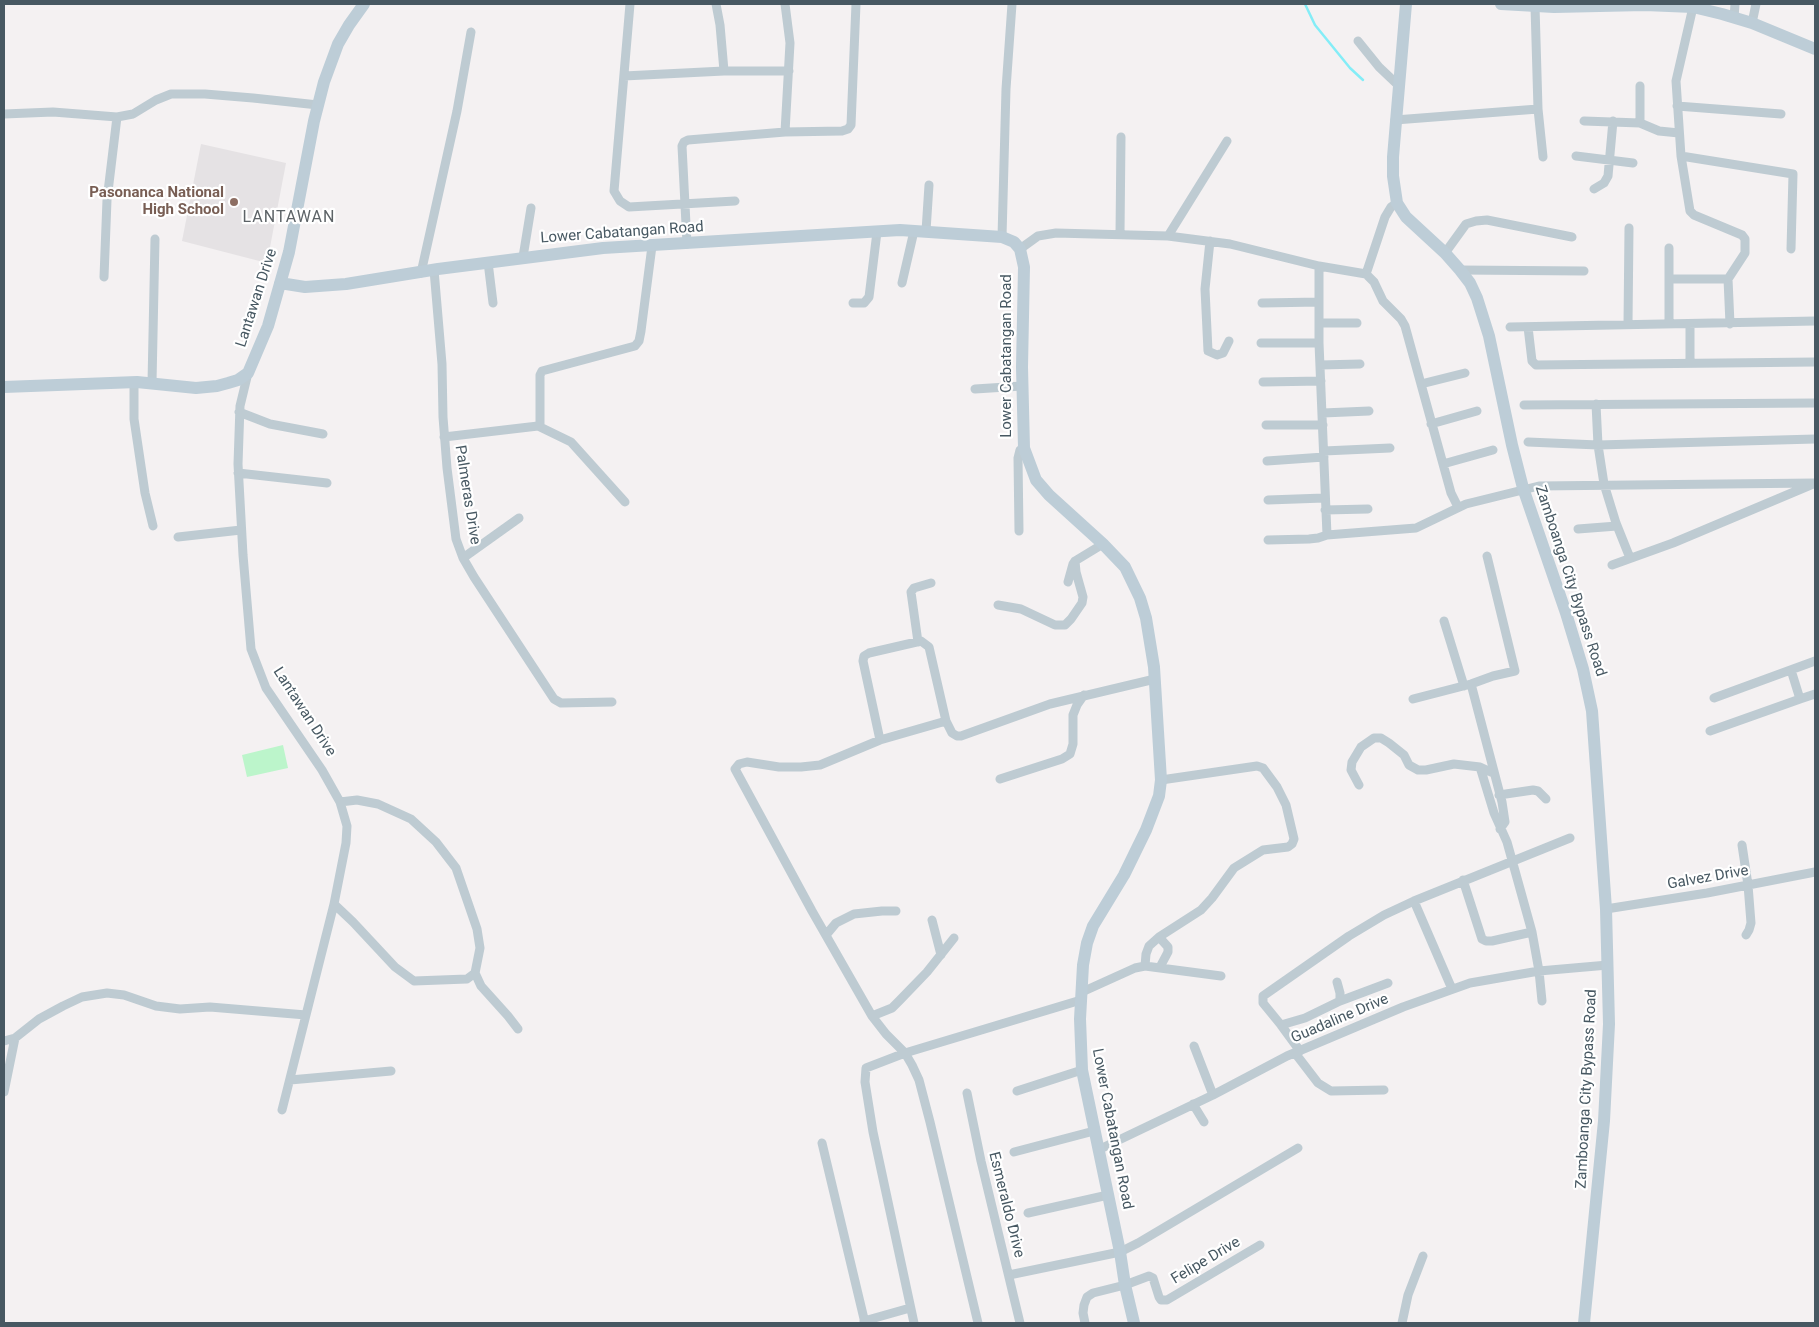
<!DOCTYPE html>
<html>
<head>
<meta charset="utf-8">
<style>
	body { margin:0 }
	#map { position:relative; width:1819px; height:1327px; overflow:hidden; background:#f4f1f2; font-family:Roboto,sans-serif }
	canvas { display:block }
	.frame { position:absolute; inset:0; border:5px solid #475862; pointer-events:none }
</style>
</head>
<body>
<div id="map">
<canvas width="1819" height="1327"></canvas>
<div class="frame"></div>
</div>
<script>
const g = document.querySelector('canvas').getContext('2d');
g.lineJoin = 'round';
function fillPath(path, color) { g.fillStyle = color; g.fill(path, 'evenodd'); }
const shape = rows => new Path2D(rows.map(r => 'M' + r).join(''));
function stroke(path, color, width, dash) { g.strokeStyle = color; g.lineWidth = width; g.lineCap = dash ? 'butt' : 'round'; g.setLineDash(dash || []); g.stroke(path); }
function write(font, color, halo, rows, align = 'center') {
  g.font = font + ' Roboto,sans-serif'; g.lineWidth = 4.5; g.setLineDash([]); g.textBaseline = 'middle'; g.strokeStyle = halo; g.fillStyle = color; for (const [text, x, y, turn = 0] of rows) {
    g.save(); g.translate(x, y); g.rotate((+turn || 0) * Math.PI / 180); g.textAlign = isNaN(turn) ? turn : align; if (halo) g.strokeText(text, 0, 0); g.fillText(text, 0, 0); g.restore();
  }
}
fillPath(shape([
	[201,144,286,163,267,263,182,241]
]), '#e5e2e4');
fillPath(shape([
	[283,745,288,768,247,777,242,755]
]), '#bcf5cb');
stroke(shape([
	[1305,4,1315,25,1350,68,1363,80]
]), '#84edf7', 2.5);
stroke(shape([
	[630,4,614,191,620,201,629,207,735,201],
	[716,4,720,25,724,71],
	[785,4,790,43,785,132],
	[1535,6,1538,109,1543,157],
	[1693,7,1676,81,1681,156,1690,211,1694,215,1742,235,1745,239,1745,253,1728,279],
	[1734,18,1735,4],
	[1752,23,1756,4],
	[1358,41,1379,67,1398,85],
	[624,76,724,71,789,71],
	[1677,106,1781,114],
	[4,114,53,112,117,117,133,114,156,100,171,94,205,94,253,98,318,105],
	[1395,120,1538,109],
	[1584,121,1640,123,1659,131,1679,133],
	[1640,123,1640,86],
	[1576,156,1633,163],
	[1681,156,1793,174,1791,249],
	[1594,189,1604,183,1608,176,1613,121],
	[926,231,929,185],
	[1120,234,1121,137],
	[1168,236,1227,141],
	[1002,237,1006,89,1012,4],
	[1210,241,1205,289,1208,351,1217,355,1223,353,1229,341],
	[687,244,682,146,684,142,688,140,785,132,842,131,848,129,851,125,856,4],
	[1020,249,1038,236,1056,233,1168,236,1230,244,1319,266,1366,274,1374,282,1383,301,1401,319,1405,326,1451,493,1458,507],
	[1445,253,1466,224,1476,221,1487,220,1572,237],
	[523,257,531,208],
	[488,262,493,303],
	[434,270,442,364,443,417,447,468,456,539,463,558,474,577,554,699,561,703,612,702],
	[1460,270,1584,271],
	[421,273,457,111,471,32],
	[1366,274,1385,217,1391,207,1397,203],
	[104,277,107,200,117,117],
	[1669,279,1728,279,1730,324],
	[902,283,914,231],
	[853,303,864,303,869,297,877,232],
	[1262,303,1319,302],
	[1320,323,1357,323],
	[1628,324,1629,228],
	[1669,324,1669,248],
	[1690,324,1690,363],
	[1510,327,1815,321],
	[1528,327,1532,361,1536,365,1815,362],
	[1261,343,1319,343],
	[1320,365,1360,364],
	[134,382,134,419,145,493,153,526],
	[1263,382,1321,381],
	[152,383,155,239],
	[1421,384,1465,373],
	[975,389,1022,386],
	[1596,404,1598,445,1604,484,1616,523,1630,558],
	[1524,405,1815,403],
	[239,412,270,424,323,434],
	[1323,413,1369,411],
	[1431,424,1477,411],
	[1266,425,1323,425],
	[538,426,571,442,625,502],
	[444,437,538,426,540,424,540,375,542,371,635,346,639,341,641,331,652,246],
	[1528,442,1598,445,1815,439],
	[1324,451,1390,448],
	[1267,461,1324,457],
	[1443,464,1493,450],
	[238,473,327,483],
	[1268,500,1324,498],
	[1325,510,1368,509],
	[1578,529,1617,526],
	[1019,531,1018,458,1020,450,1024,448],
	[1327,535,1416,528,1466,504,1539,486,1815,483],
	[178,537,241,530],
	[1268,540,1309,539,1318,538,1327,535,1319,343,1319,266],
	[463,558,519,518],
	[1612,565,1673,543,1813,484],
	[1068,582,1073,564,1075,561,1103,544],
	[998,605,1021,609,1055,625,1065,625,1071,619,1082,603,1083,597,1076,572,1075,561],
	[1444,621,1464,686],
	[918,642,911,592,914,588,931,583],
	[1791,670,1800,699,1815,694],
	[1471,684,1502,802,1505,822,1500,829],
	[1714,698,1815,661],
	[1413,699,1471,684,1493,676,1515,671,1487,556],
	[946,721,880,740,820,765,801,767,779,767,747,762,739,764,735,769,812,911,872,1016,886,1034,905,1053,912,1065,919,1080,930,1122,978,1323],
	[1710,731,1800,699],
	[880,740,863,661,864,656,869,653,921,641,929,647,946,721,952,733,957,736,961,736,1050,704,1155,679],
	[1480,767,1494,813,1507,842,1532,932,1539,971,1542,1001],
	[1000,779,1062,759,1070,754,1073,744,1073,715,1077,705,1084,695],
	[1359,785,1351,770,1352,762,1361,747,1374,738,1381,738,1389,743,1404,755,1409,765,1418,770,1426,770,1454,764,1480,767,1493,773],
	[1499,795,1533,790,1538,791,1546,799],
	[1742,845,1748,885,1751,923,1749,930,1746,935],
	[1463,880,1482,939,1486,941,1492,941,1532,932],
	[1414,901,1452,989],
	[334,904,353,922,395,967,414,981,467,979,475,973,480,948,477,929,456,868,436,842,411,819,378,804,357,800,340,802],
	[1606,909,1707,893,1815,872],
	[932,920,941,955],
	[826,935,836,923,854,914,882,911,896,911],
	[1159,937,1168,947,1168,952,1160,967],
	[1145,966,1146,954,1149,946,1159,937,1201,910,1212,898,1234,868,1263,850,1288,847,1292,844,1294,839,1286,805,1277,787,1263,768,1257,766,1161,780],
	[475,973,481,986,508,1016,518,1029],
	[1082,992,1135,968,1145,966,1221,976],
	[1340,1001,1388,983],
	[872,1016,892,1008,900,1000,927,972,954,938],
	[1281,1025,1263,1003,1263,996,1349,936,1384,915,1414,901,1570,838],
	[4,1041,15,1038,39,1019,63,1006,82,997,107,993,124,995,156,1006,180,1009,210,1007,306,1015,334,904,346,843,347,826,340,802,322,770,266,688,251,649,243,555,238,464,240,406,248,373],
	[1194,1046,1213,1095],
	[1300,1051,1281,1025,1305,1018,1340,1001,1340,993,1337,982],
	[1295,1053,1318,1083,1331,1091,1384,1090],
	[290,1080,391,1071],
	[1017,1091,1082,1070],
	[4,1092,15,1038],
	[967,1093,981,1161,1020,1323],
	[1193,1104,1204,1122],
	[282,1110,306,1015],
	[822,1143,865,1323],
	[1098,1150,1213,1095,1287,1056,1403,1007,1470,983,1539,971,1608,965],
	[1014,1152,1094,1131],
	[1028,1213,1108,1195],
	[1009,1275,1120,1252,1138,1243,1298,1148],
	[864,1321,910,1308],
	[914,1323,873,1132,865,1082,866,1068,905,1053,1081,1000],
	[1085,1323,1083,1313,1084,1305,1087,1297,1093,1293,1125,1285,1149,1276,1153,1278,1159,1297,1161,1300,1167,1300,1260,1245],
	[1402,1323,1408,1295,1423,1256]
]), '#becbd2', 9);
stroke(shape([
	[1406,4,1393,157,1393,176,1397,203,1406,217,1445,253,1460,270,1470,283,1477,298,1489,336,1512,445,1523,488,1566,613,1583,669,1592,711,1606,909,1609,1024,1604,1121,1584,1323],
	[1501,4,1554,7,1645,5,1693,7,1722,14,1752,23,1815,49],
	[280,283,305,287,346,284,438,269,603,248,900,230,1002,237,1014,242,1020,249,1024,267,1022,367,1024,448,1036,480,1049,495,1103,544,1125,567,1140,598,1146,618,1154,667,1161,780,1159,796,1146,830,1124,875,1093,926,1087,943,1083,965,1080,1019,1082,1070,1120,1252,1125,1285,1134,1323],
	[4,387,137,382,196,388,217,386,228,383,238,380,248,373,268,326,289,252,314,121,324,82,338,44,349,25,364,4]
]), '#bdcdd7', 12);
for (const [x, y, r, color] of [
	[234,202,5,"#8d6e63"]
]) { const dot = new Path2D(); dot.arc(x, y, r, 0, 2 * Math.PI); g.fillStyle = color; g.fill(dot); stroke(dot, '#fff', 2); }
write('bold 15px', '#785e54', '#fff', [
	["Pasonanca National",224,193],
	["High School",224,210]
], 'right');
write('15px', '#475862', '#fff', [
	["Lower Cabatangan Road",622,233,-4],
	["Lantawan Drive",257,298,-72],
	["Lower Cabatangan Road",1007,356,-90],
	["Palmeras Drive",467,495,81],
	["Zamboanga City Bypass Road",1570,581,72],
	["Lantawan Drive",304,712,57],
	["Galvez Drive",1708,878,-10],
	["Guadaline Drive",1340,1019,-23],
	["Zamboanga City Bypass Road",1587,1089,-87],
	["Lower Cabatangan Road",1112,1129,79],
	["Esmeraldo Drive",1006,1205,76],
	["Felipe Drive",1206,1261,-31]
]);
g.letterSpacing = '1px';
write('16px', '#5d6367', '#fff', [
	["LANTAWAN",289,218]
]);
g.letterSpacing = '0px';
</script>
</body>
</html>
